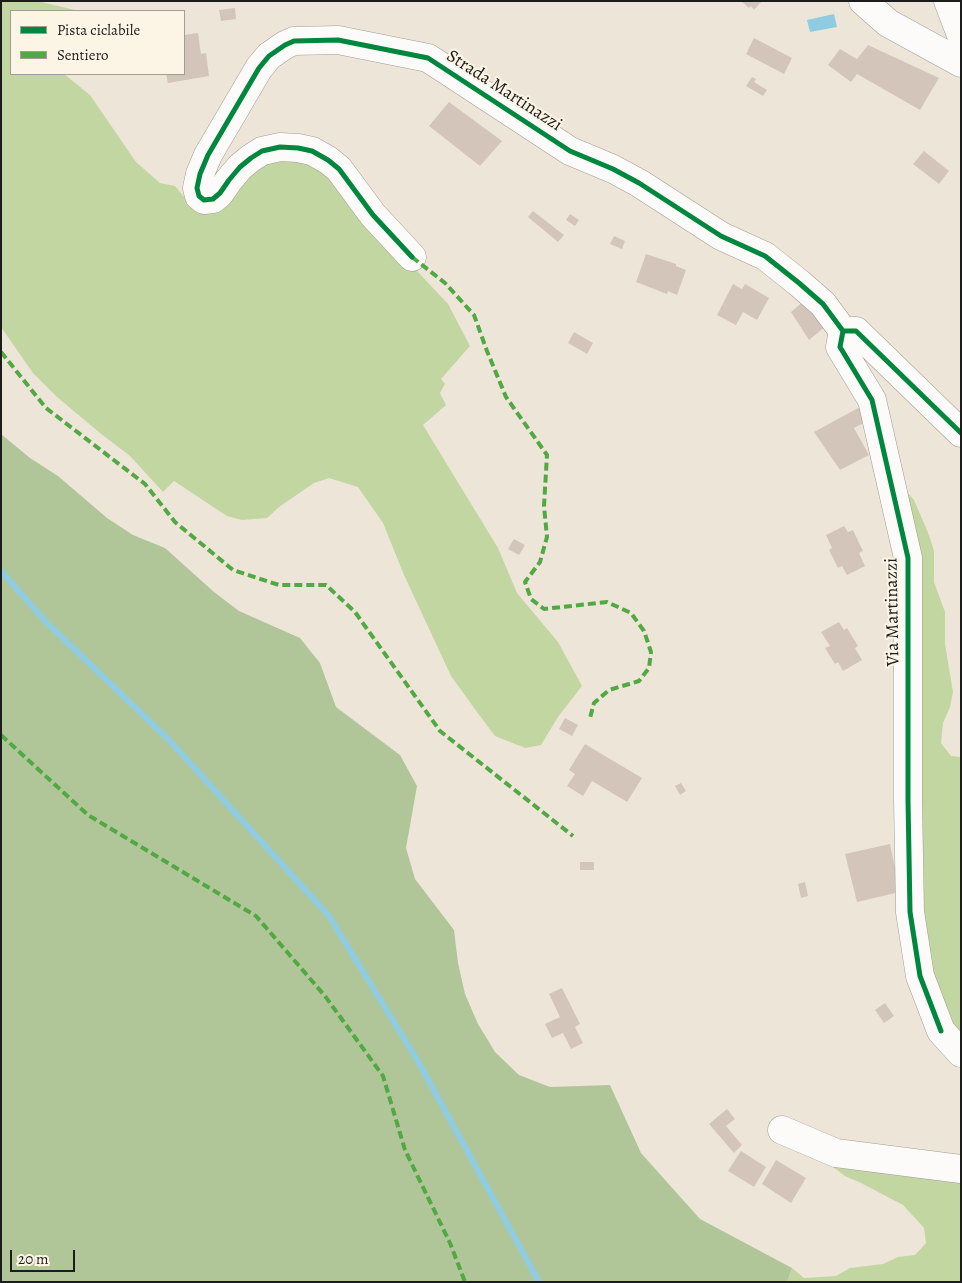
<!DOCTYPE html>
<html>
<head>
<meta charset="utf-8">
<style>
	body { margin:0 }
	#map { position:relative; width:962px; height:1283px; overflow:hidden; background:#ede6d8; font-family:Alegreya,serif }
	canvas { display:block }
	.frame { position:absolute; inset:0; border:2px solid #1c1c1c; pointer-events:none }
	.legend { position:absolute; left:10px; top:10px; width:175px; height:65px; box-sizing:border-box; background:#fcf5e5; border:1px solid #a29e95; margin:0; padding:6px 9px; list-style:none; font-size:15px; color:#1c1c1c }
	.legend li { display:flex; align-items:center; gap:10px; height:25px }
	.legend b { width:25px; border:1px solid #a29e95 }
	.scale { position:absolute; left:10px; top:1250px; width:65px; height:22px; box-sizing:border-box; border:2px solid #1c1c1c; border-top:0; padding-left:6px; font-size:15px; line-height:18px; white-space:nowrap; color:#1c1c1c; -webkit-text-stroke:4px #fcf5e5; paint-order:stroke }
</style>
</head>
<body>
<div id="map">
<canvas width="962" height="1283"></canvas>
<div class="frame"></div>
<ul class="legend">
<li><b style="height:6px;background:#00873e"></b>Pista ciclabile</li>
<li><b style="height:6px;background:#52a943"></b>Sentiero</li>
</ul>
<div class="scale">20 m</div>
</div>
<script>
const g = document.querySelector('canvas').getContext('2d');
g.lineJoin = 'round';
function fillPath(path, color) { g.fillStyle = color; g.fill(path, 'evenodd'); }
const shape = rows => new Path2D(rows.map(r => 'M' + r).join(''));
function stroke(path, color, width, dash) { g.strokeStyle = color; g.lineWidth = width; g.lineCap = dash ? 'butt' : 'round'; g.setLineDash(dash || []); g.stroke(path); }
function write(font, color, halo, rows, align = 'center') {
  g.font = font + ' Alegreya,serif'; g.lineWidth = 4; g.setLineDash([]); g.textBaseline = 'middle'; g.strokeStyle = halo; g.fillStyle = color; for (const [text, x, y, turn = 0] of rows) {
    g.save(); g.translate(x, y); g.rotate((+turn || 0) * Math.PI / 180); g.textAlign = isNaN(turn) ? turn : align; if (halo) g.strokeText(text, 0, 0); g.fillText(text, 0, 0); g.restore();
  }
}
fillPath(shape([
	[1,1,37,1,79,11,11,11,11,74,64,74,90,95,136,162,160,183,175,186,185,198,262,158,324,164,372,223,448,304,470,346,441,379,445,384,440,393,446,405,423,425,498,548,517,593,558,642,582,686,558,717,541,745,525,748,495,736,477,712,451,676,404,575,383,523,358,487,329,478,314,483,279,507,267,518,242,520,227,516,174,481,163,492,130,456,100,433,57,397,33,373,1,327],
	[897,481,914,500,929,535,934,551,934,582,945,612,945,644,953,692,950,707,943,723,941,743,951,756,961,757,961,1046,934,998,919,918],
	[839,1162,961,1180,961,1282,787,1282,792,1268,804,1278,836,1276,850,1268,883,1264,898,1257,915,1255,926,1243,924,1228,903,1205,861,1183,845,1176,833,1167]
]), '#c2d6a1');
fillPath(shape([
	[1,434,30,458,58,476,107,518,133,535,165,548,214,592,239,611,300,638,320,663,336,707,400,755,417,786,406,848,415,879,454,930,458,963,465,994,478,1024,495,1052,519,1075,550,1087,610,1085,641,1153,700,1219,792,1268,787,1282,1,1282]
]), '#b0c699');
fillPath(shape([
	[834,14,837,27,810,32,807,20]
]), '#8fcce1');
stroke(shape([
	[1,571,46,622,169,740,329,916,419,1063,539,1282]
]), '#8fcce1', 6);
fillPath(shape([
	[741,1,762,1,754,10,751,6,749,8],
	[235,8,236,19,221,21,219,10],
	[198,33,201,54,206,53,209,76,168,83,166,74,184,74,184,35],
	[754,38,792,58,784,74,746,54],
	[868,45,939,78,920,110,857,74,851,82,828,65,840,49,857,59],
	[752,77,756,79,754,82,767,90,763,96,746,86],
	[449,102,502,141,480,166,429,126],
	[924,151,949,171,939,184,913,164],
	[533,211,564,235,558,242,528,217],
	[570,214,579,220,575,226,566,220],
	[614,236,625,241,622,249,610,244],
	[646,254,676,264,676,266,686,270,677,295,668,291,667,294,636,282],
	[733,284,742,289,745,284,769,298,757,320,743,312,736,325,717,315],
	[806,299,826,326,809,340,791,312],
	[574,332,593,343,587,354,568,343],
	[860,407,867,421,854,428,869,455,840,470,814,432],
	[844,526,848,532,853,530,863,551,859,553,865,566,847,575,842,566,838,568,829,550,832,548,826,535],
	[514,539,525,545,519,555,508,549],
	[839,622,844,630,847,628,858,646,855,648,862,660,843,671,838,662,835,664,825,648,830,646,821,632],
	[565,718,578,725,572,736,559,729],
	[585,744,642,778,627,802,592,781,583,796,567,786,575,774,569,770],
	[681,783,686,791,680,795,675,786],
	[890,844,900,892,857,902,845,854],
	[580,862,594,862,594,870,580,870],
	[805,882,808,896,801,898,798,884],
	[562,988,580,1024,575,1027,583,1043,571,1049,563,1033,552,1038,545,1024,560,1017,549,994],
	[885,1003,894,1016,884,1023,875,1010],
	[727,1109,735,1119,726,1126,742,1145,734,1153,709,1124],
	[741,1151,766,1167,754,1187,728,1171],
	[776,1160,806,1178,791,1203,762,1184]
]), '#d4c5bb');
const minor = shape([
	[863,1,888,23,961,63],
	[948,1,961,35],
	[412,257,373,215,339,169,328,160,312,151,298,148,280,147,262,151,251,158,240,167,229,180,220,193,213,199,204,200,199,196,197,188,200,174,208,155,259,68,269,56,285,45,294,41,338,40,428,58,570,151,613,169,639,183,721,236,765,256,799,283,823,304,843,331],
	[961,433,856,331,843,331,840,347,872,400,908,558,908,800,910,912,920,976,941,1031,961,1053],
	[782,1130,836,1153,961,1169]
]);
stroke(minor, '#a29d95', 29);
stroke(minor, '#fcfbf9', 28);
stroke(shape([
	[412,257,445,283,474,315,487,351,506,397,547,455,544,506,547,537,540,562,525,582,531,599,544,609,607,602,631,613,644,631,651,652,649,668,639,681,609,690,594,703,590,718],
	[1,352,46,408,145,484,175,522,233,570,279,585,326,585,355,612,440,731,573,836],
	[1,735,88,815,256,916,325,996,383,1076,405,1150,450,1243,465,1282]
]), '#52a943', 4, [8, 4]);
stroke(shape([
	[412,257,373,215,339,169,328,160,312,151,298,148,280,147,262,151,251,158,240,167,229,180,220,193,213,199,204,200,199,196,197,188,200,174,208,155,259,68,269,56,285,45,294,41,338,40,428,58,570,151,613,169,639,183,721,236,765,256,799,283,823,304,843,331],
	[941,1031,920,976,910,912,908,800,908,558,872,400,840,347,843,331,856,331,961,433]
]), '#00873e', 5);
write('18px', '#1c1c1c', '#fcf5e5', [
	["Strada Martinazzi",504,91,33],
	["Via Martinazzi",893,612,-91]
]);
</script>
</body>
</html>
